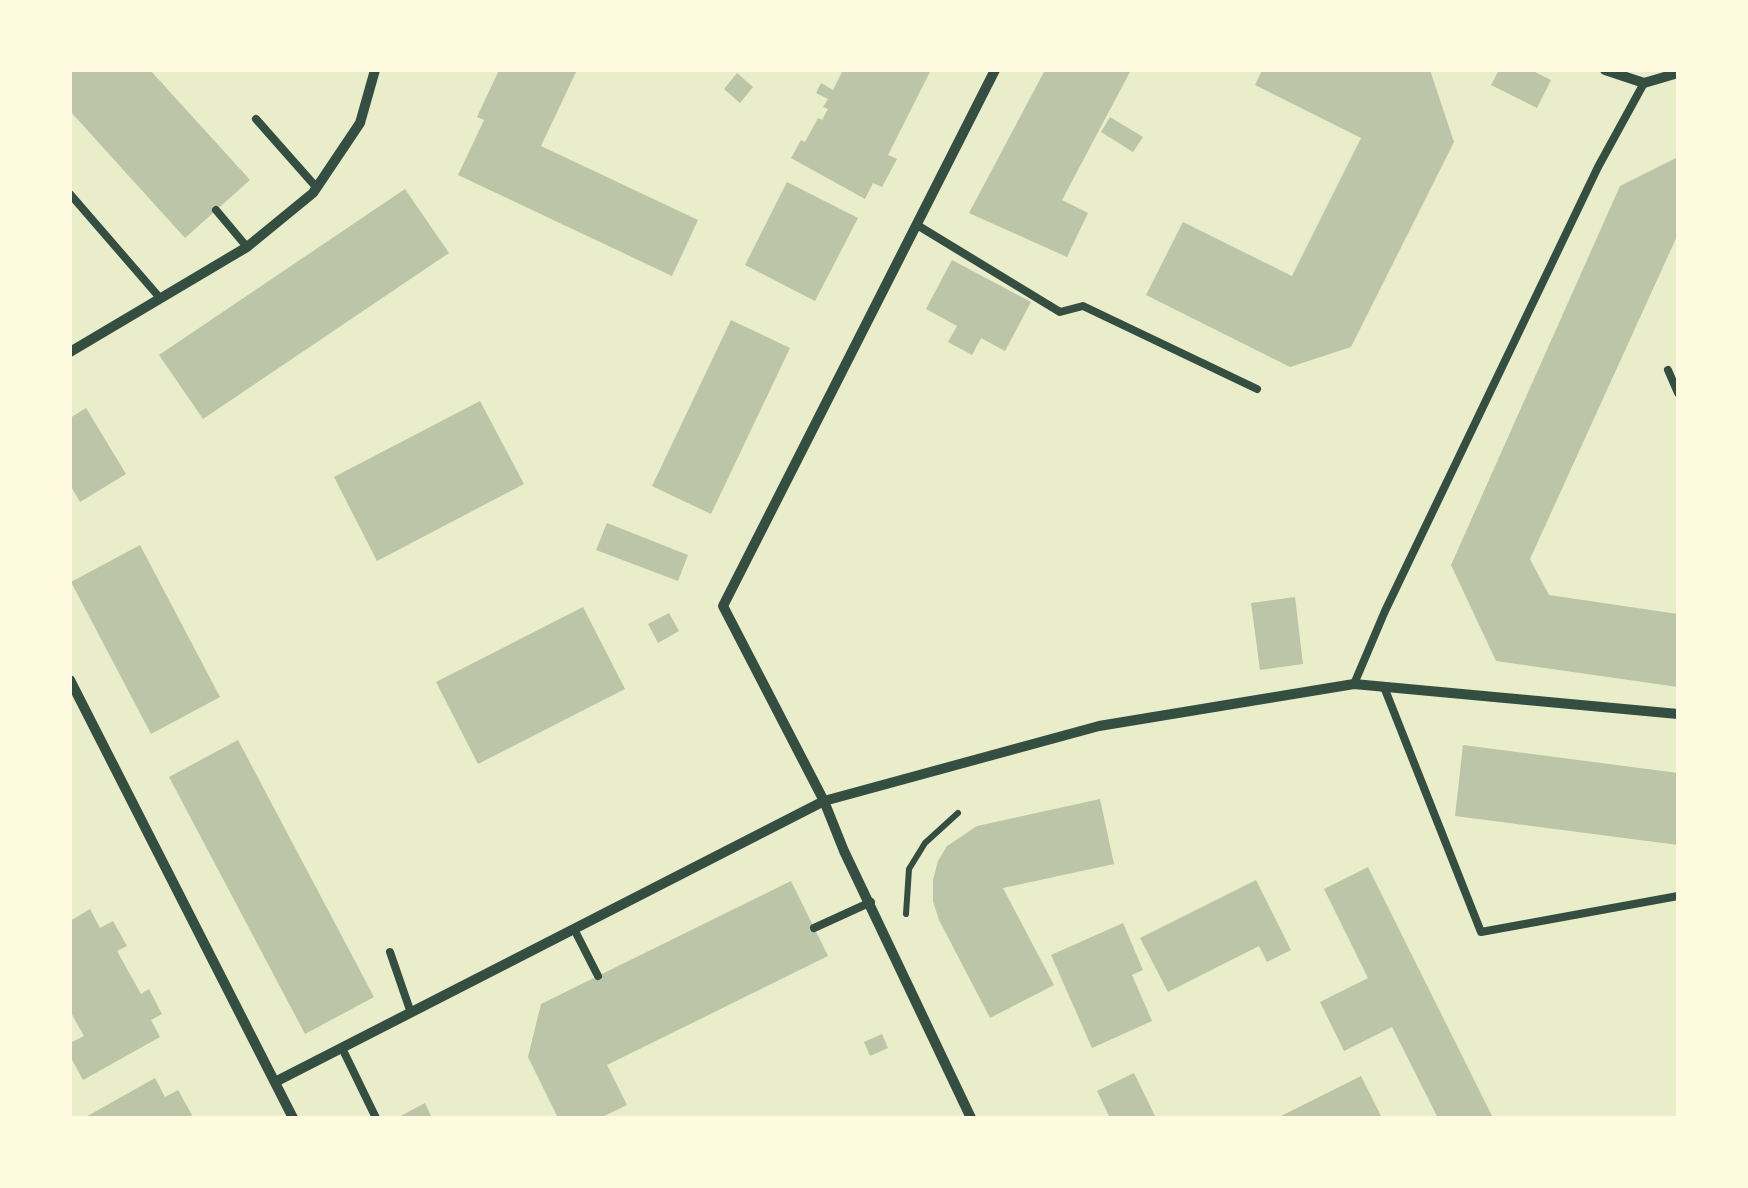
<!DOCTYPE html>
<html>
<head>
<meta charset="utf-8">
<style>
	body { margin:0 }
	#map { position:relative; width:1748px; height:1188px; overflow:hidden; background:#e9edc9; font-family:Inter,sans-serif }
	canvas { display:block }
	.frame { position:absolute; inset:0; border:72px solid #fefae0; pointer-events:none }
</style>
</head>
<body>
<div id="map">
<canvas width="1748" height="1188"></canvas>
<div class="frame"></div>
</div>
<script>
const g = document.querySelector('canvas').getContext('2d');
g.lineJoin = 'round';
function fillPath(path, color) { g.fillStyle = color; g.fill(path, 'evenodd'); }
const shape = rows => new Path2D(rows.map(r => 'M' + r).join(''));
function stroke(path, color, width, dash) { g.strokeStyle = color; g.lineWidth = width; g.lineCap = dash ? 'butt' : 'round'; g.setLineDash(dash || []); g.stroke(path); }
fillPath(shape([
	[70,70,150,70,250,180,185,238,70,111],
	[499,70,577,70,541,146,698,220,672,276,458,175,484,120,477,117],
	[843,70,931,70,888,155,897,159,882,187,873,183,865,199,791,158,801,140,805,142,818,118,822,120,828,109,823,107,828,99,816,93,821,83,833,90],
	[1045,70,1131,70,1062,200,1088,213,1067,257,969,213],
	[1262,70,1430,70,1454,142,1351,347,1290,367,1146,295,1183,222,1292,276,1361,138,1255,85],
	[1499,70,1531,70,1551,80,1537,108,1491,85],
	[737,73,753,87,740,103,724,89],
	[1110,117,1143,137,1133,152,1101,132],
	[1678,157,1678,234,1530,559,1549,595,1678,614,1678,687,1496,661,1451,565,1620,186],
	[787,182,858,218,815,301,745,265],
	[405,189,449,253,203,419,159,355],
	[952,260,1031,302,1005,351,981,338,972,355,948,342,957,326,926,309],
	[731,320,790,348,711,514,652,486],
	[480,401,524,484,377,561,334,477],
	[86,408,126,474,80,502,70,485,70,418],
	[607,523,688,555,678,581,596,550],
	[140,545,220,697,151,734,71,582],
	[1295,597,1303,664,1260,670,1251,603],
	[583,607,625,689,478,764,436,682],
	[669,613,679,631,658,643,648,624],
	[238,740,374,997,305,1034,169,777],
	[1463,745,1678,773,1678,845,1455,816],
	[1100,799,1114,864,1003,888,1054,985,990,1018,939,920,933,901,933,880,938,861,947,846,977,826],
	[1368,867,1493,1118,1438,1118,1392,1027,1344,1051,1320,1002,1368,978,1324,889],
	[1256,880,1291,950,1267,962,1259,946,1168,992,1140,938],
	[791,881,828,956,607,1065,627,1105,600,1118,558,1118,528,1057,541,1004],
	[90,909,100,928,113,921,127,946,117,951,141,994,149,989,162,1014,151,1020,160,1037,83,1080,70,1056,70,1043,84,1036,70,1011,70,921],
	[1123,923,1143,970,1132,975,1152,1021,1092,1048,1051,955],
	[882,1034,888,1048,870,1056,864,1042],
	[1134,1073,1156,1118,1110,1118,1097,1091],
	[1361,1076,1382,1118,1277,1118],
	[155,1078,165,1097,178,1090,192,1115,187,1118,84,1118],
	[425,1103,432,1118,397,1118]
]), '#bcc5a7');
stroke(shape([
	[906,914,909,869,925,843,958,813]
]), '#344e41', 6);
stroke(shape([
	[256,119,317,188],
	[70,194,160,298],
	[216,210,247,247],
	[917,225,1060,312,1083,306,1257,389],
	[1668,370,1678,393],
	[1354,684,1385,611,1598,167,1644,83],
	[1384,687,1481,932,1678,896],
	[814,928,871,902],
	[574,929,598,976],
	[390,952,411,1013],
	[342,1048,376,1118]
]), '#344e41', 8);
stroke(shape([
	[1605,70,1644,83,1678,73],
	[70,352,247,247,313,193,360,123,375,70],
	[70,680,293,1118],
	[275,1082,824,801,1099,726,1354,684,1678,714],
	[971,1118,844,851,824,801,723,606,995,70]
]), '#344e41', 10);
</script>
</body>
</html>
